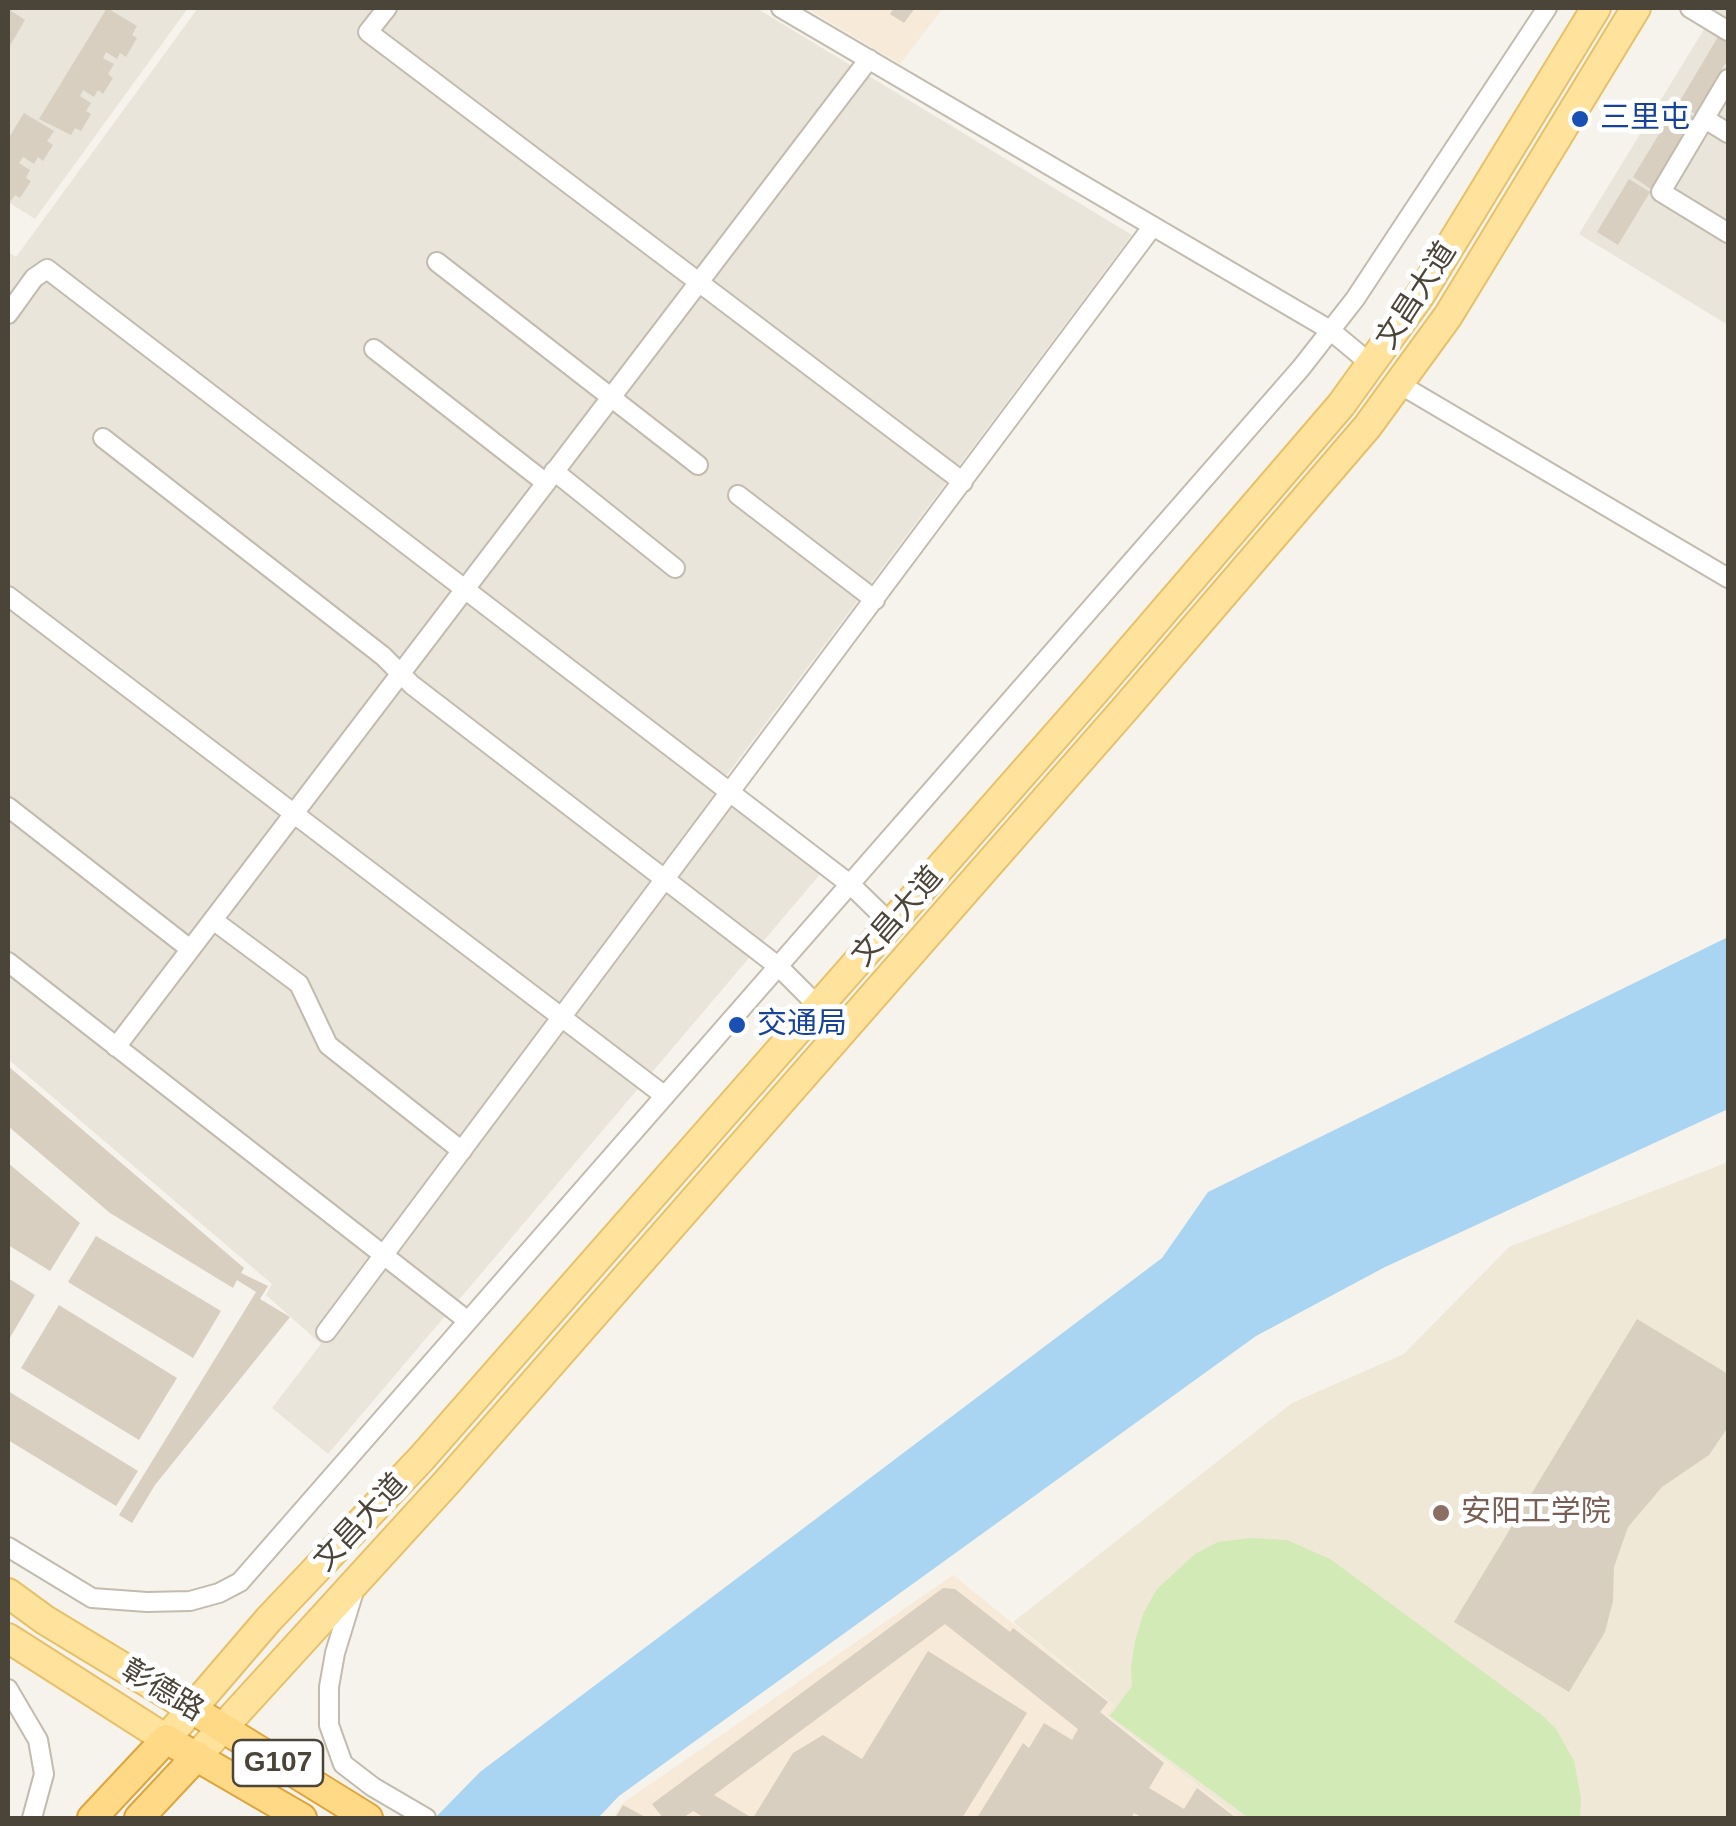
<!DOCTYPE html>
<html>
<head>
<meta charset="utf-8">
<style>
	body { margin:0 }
	#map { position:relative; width:1736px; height:1826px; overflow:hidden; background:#f6f3ec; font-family:Helvetica,sans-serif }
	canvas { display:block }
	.frame { position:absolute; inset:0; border:10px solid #4b4439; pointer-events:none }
</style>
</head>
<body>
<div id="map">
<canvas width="1736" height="1826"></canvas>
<div class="frame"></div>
</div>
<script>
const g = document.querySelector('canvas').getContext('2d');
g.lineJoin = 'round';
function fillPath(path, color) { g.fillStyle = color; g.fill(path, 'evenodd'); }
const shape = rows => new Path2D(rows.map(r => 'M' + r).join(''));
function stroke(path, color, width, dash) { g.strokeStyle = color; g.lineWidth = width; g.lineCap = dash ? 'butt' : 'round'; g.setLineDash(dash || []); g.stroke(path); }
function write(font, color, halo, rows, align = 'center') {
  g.font = font + ' Helvetica,"Noto Sans SC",sans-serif'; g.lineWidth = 10; g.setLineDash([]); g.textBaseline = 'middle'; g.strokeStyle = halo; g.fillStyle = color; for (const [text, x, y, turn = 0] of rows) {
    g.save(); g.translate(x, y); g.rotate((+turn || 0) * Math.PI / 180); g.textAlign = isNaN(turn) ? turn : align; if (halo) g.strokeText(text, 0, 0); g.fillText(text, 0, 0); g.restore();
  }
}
fillPath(shape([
	[8,8,188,8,35,219,8,202],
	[198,8,756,8,1132,235,715,791,822,872,328,1454,272,1408,321,1344,266,1295,272,1284,8,1059,8,252,16,257],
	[1717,8,1728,8,1728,325,1579,234]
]), '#eae5da');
fillPath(shape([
	[806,8,943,8,900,64],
	[953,1575,1115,1706,1107,1717,1240,1818,613,1818,623,1803]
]), '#f7ead8');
fillPath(shape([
	[1728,1162,1728,1818,1240,1818,1107,1716,1114,1705,1013,1622,1292,1403,1404,1354,1509,1247]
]), '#efe8d6');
fillPath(shape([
	[1250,1538,1287,1540,1330,1559,1543,1716,1556,1729,1574,1761,1581,1798,1580,1818,1249,1818,1110,1716,1132,1686,1131,1668,1135,1641,1144,1612,1157,1589,1195,1554,1218,1542]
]), '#d2eab5');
fillPath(shape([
	[1728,937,1728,1109,1385,1267,1256,1336,619,1796,598,1818,435,1818,480,1772,1162,1258,1208,1192]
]), '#a9d4f2');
fillPath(shape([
	[107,8,137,26,132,35,137,38,126,57,120,53,117,59,106,52,103,58,114,64,108,74,113,78,103,94,98,90,94,97,83,90,80,96,91,103,86,111,91,114,81,131,75,128,71,135,39,119],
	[894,8,915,8,904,23,890,14],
	[8,9,25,20,8,49],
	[1722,30,1728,34,1728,59,1695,114,1678,104],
	[1676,106,1694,117,1651,189,1633,177],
	[24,113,54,131,47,141,53,145,43,161,38,157,34,164,23,157,19,163,30,170,26,178,31,181,20,198,15,195,11,201,8,199,8,139],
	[1629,179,1650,192,1618,245,1597,232],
	[8,1066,244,1268,241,1273,268,1286,260,1299,290,1317,155,1485,132,1523,119,1515,256,1292,237,1280,233,1288,110,1213,8,1126],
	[8,1163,80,1223,50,1271,8,1245],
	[96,1236,221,1311,193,1358,68,1282],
	[8,1278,35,1295,8,1341],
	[59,1305,177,1378,139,1440,21,1368],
	[1637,1319,1728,1374,1728,1427,1709,1455,1662,1487,1628,1527,1614,1567,1613,1601,1605,1632,1569,1692,1454,1622],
	[8,1391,138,1471,116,1506,8,1440],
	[943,1588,955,1589,1010,1632,1013,1628,1108,1702,1100,1712,1164,1763,1149,1788,1184,1809,1197,1788,1236,1818,1143,1818,1134,1813,1131,1818,977,1818,1023,1743,1029,1748,1044,1723,1072,1740,1078,1729,945,1624,714,1795,752,1818,705,1818,693,1811,683,1818,663,1818,652,1804],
	[928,1651,1027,1713,962,1818,753,1818,793,1753,823,1735,862,1759],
	[623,1805,647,1818,615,1818]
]), '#d8cfc1');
const minor = shape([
	[387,8,368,32,963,482],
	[781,8,1330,330,1372,365],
	[1690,8,1728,31],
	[1728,79,1661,192,1728,233],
	[1705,119,1728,133],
	[437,262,698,465],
	[8,314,34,278,47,269,851,885,891,924],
	[374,349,546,483],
	[1401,385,1728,578],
	[103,438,383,656,412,685,779,967,819,1007],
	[554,471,675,568],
	[738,495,875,600],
	[8,596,665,1096],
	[8,807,190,949],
	[213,920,299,984,328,1045,462,1151],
	[8,962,468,1321],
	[116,1047,869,59],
	[326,1332,1153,226],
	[8,1547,92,1598,147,1602,190,1601,219,1593,240,1582,1301,368,1355,299,1547,8],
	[354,1591,335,1653,329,1687,329,1725,343,1764,373,1787,426,1818],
	[8,1689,38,1740,44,1774,32,1818]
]);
const primary = shape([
	[8,1593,45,1620,192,1709],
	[8,1638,166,1739,269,1619,421,1459,1097,689,1341,405,1419,297,1596,8],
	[197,1756,447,1482,1123,711,1367,427,1448,316,1636,8]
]);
const trunk = shape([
	[192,1709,368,1818],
	[92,1818,166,1739,302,1818],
	[139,1818,197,1756]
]);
stroke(minor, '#c2bbae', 22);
stroke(primary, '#e6c16a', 32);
stroke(trunk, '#e0a43c', 32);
stroke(minor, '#fff', 18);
stroke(primary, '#ffe39c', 28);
stroke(trunk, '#ffd985', 28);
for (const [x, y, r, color] of [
	[1580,119,10,"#1a4fb4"],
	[737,1025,10,"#1a4fb4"],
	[1441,1513,10,"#8d6e63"]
]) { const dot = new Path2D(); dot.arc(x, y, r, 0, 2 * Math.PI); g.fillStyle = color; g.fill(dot); stroke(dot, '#fff', 4); }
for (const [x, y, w] of [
	[278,1763,90]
]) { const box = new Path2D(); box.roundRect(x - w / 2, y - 23, w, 46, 8); g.fillStyle = '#fff'; g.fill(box); stroke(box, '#4b4439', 2.5); }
write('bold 28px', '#4b4439', null, [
	["G107",278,1763]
]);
write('30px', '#164399', '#fff', [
	["三里屯",1600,119],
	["交通局",757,1025]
], 'left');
write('30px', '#4b4439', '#fff', [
	["文昌大道",1417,296,-57],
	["文昌大道",898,917,-49],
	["文昌大道",361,1523,-47],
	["彰德路",162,1691,31]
]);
write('30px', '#785e54', '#fff', [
	["安阳工学院",1461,1513]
], 'left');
</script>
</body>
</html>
